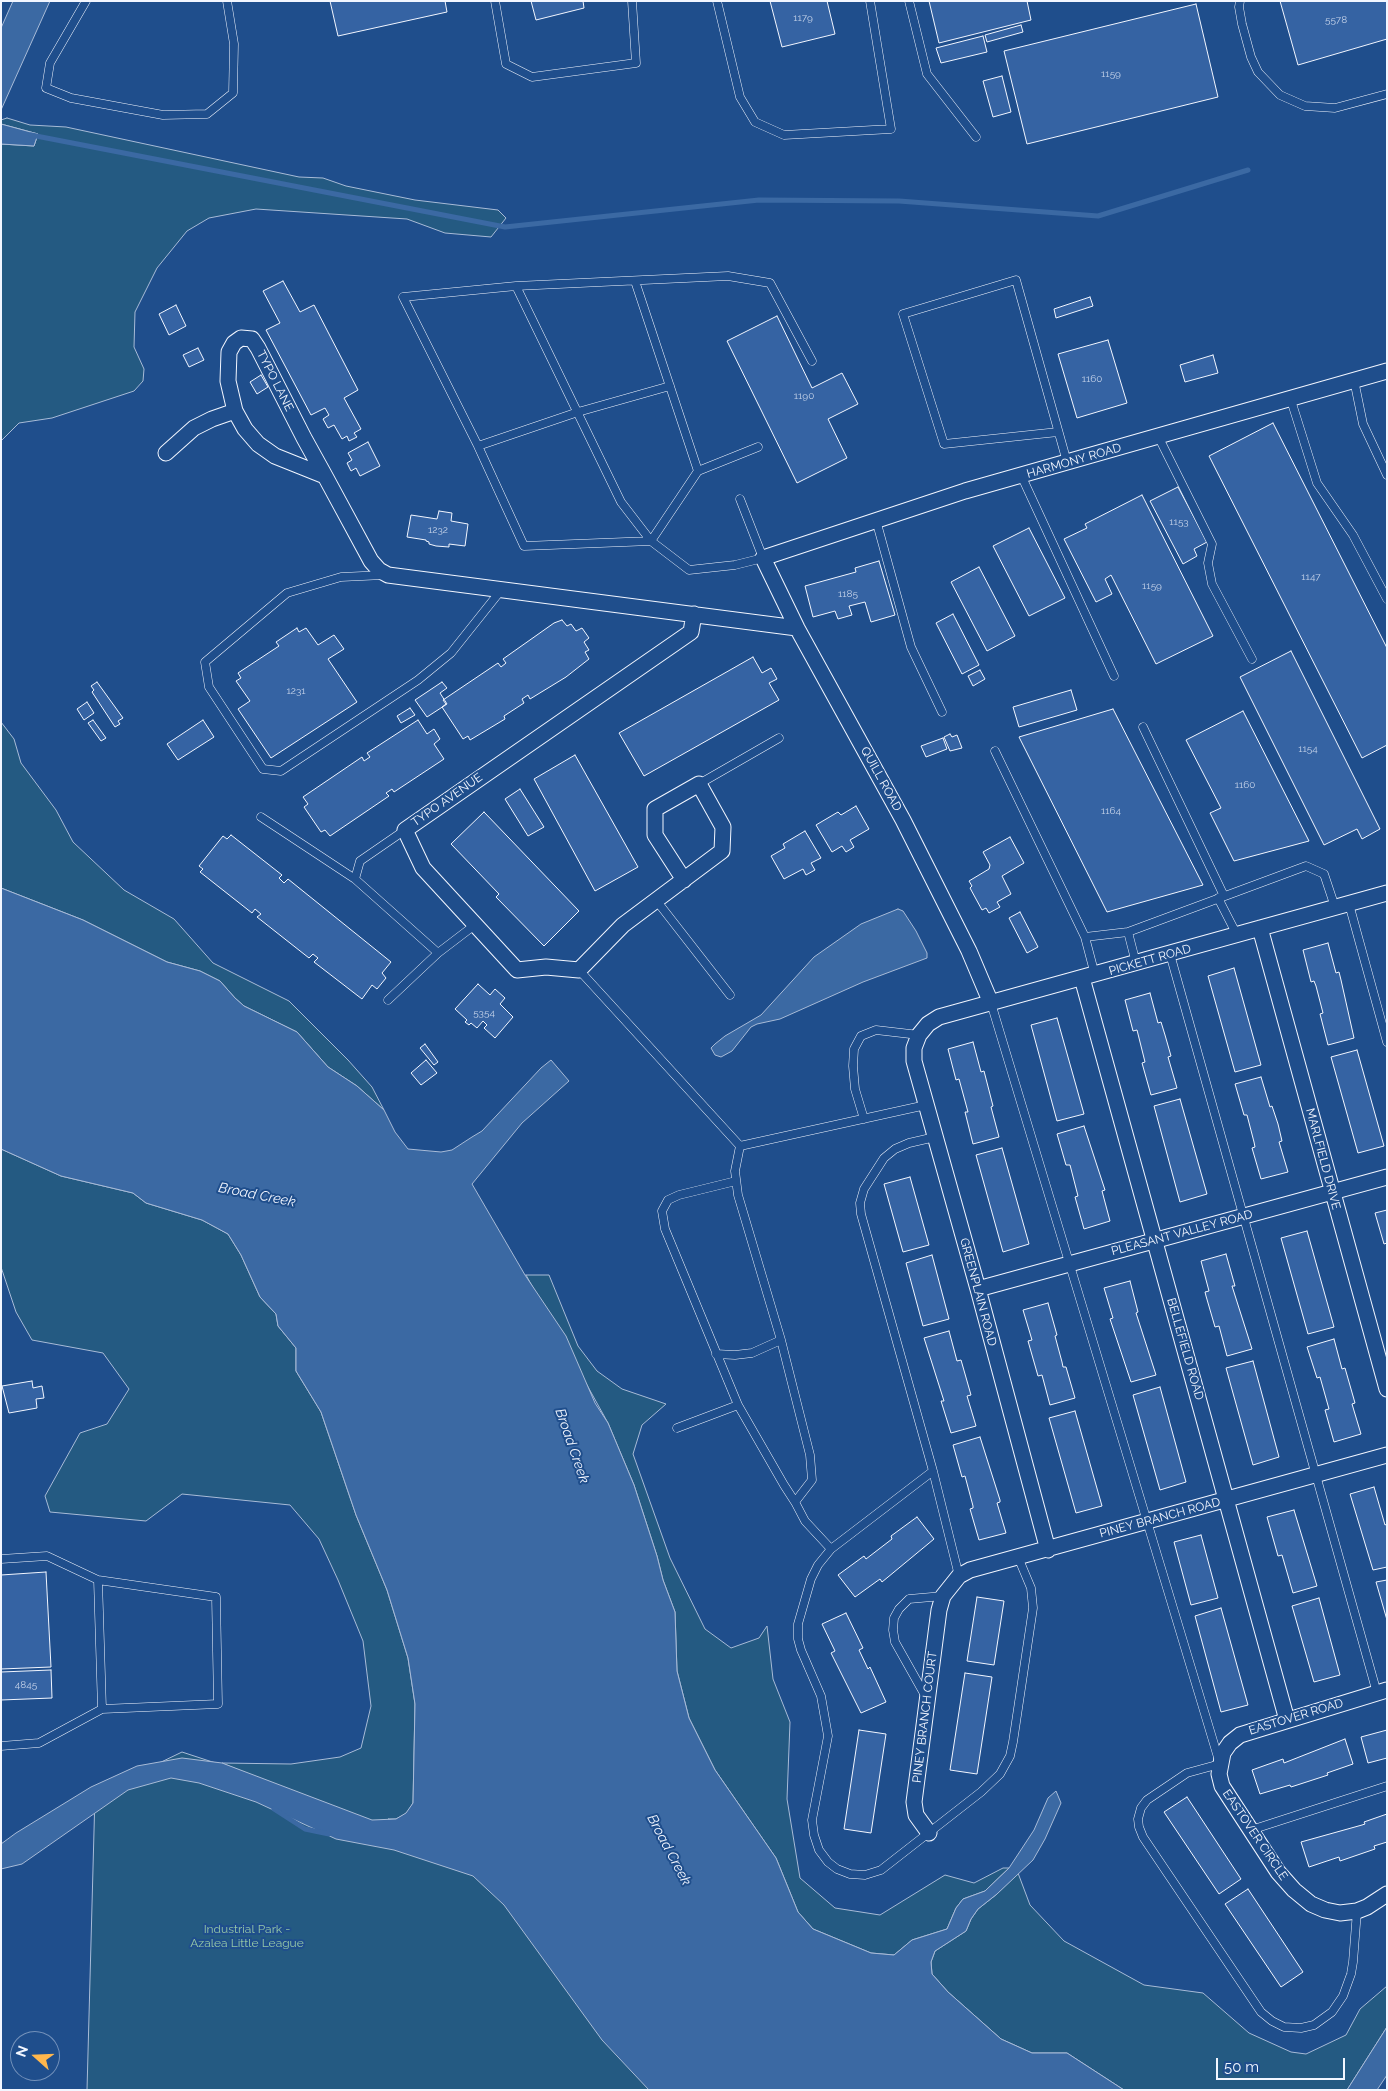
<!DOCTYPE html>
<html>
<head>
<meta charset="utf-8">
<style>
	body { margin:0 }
	#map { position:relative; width:1388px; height:2091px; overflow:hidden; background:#1f4e8c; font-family:Raleway,sans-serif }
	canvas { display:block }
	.frame { position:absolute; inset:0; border:2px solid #f2f6ff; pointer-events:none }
	.north { position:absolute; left:10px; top:2031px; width:50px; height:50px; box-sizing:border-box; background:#1f4e8c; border:1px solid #7391ba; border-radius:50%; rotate:290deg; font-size:14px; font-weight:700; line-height:20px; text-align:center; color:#f2f6ff }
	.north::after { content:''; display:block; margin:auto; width:18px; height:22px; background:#ffb74d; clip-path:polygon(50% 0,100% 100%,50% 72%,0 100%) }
	.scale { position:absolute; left:1216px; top:2058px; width:129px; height:22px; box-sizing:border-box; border:2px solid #f2f6ff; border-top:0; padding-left:6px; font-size:15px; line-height:18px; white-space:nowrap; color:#f2f6ff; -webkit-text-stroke:4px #1f4e8c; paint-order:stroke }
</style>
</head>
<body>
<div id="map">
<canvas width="1388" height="2091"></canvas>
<div class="frame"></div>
<div class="north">N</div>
<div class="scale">50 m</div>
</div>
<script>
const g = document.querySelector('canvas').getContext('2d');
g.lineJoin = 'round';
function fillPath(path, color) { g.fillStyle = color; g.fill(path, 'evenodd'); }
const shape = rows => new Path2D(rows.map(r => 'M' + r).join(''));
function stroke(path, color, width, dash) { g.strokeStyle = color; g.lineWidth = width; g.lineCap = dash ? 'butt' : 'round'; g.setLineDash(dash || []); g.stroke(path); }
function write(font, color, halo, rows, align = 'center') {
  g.font = font + ' Raleway,sans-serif'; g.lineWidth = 4; g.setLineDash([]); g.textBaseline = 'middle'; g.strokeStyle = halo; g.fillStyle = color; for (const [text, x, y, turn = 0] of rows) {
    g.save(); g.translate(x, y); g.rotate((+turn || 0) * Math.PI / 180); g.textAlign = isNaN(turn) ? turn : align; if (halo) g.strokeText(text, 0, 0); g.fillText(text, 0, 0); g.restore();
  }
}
const green = shape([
	[7,118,30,125,66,127,299,177,323,178,346,186,415,200,498,210,506,218,491,237,445,233,407,219,256,209,209,218,187,231,157,268,135,312,134,347,144,369,143,381,134,391,52,418,19,423,1,441,1,144,34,146,38,134,1,124,1,120,7,118],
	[1,722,14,739,21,763,56,810,73,842,124,890,174,919,213,963,289,1001,348,1060,372,1087,384,1110,357,1086,328,1067,297,1032,244,1006,235,998,220,981,200,971,167,962,83,920,1,888,1,722],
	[1,1149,61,1176,133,1193,146,1203,202,1220,228,1234,241,1255,260,1297,276,1314,278,1326,296,1348,296,1371,321,1412,356,1515,387,1590,408,1658,415,1704,413,1803,407,1813,396,1819,388,1819,477,1849,669,2090,87,2090,95,1794,182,1752,246,1773,222,1763,291,1764,340,1757,361,1748,371,1706,363,1641,338,1580,319,1539,290,1505,182,1494,146,1521,50,1512,45,1496,80,1433,107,1424,129,1389,103,1353,32,1340,16,1312,1,1267,1,1149],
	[526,1275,549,1275,578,1346,597,1371,622,1389,666,1404,642,1425,633,1454,670,1558,705,1629,731,1648,759,1638,767,1626,773,1679,790,1722,787,1799,800,1878,835,1908,880,1915,945,1875,974,1883,1003,1868,1009,1868,985,1891,963,1899,956,1908,947,1929,912,1940,894,1955,871,1953,813,1929,798,1912,776,1858,715,1770,689,1718,677,1671,675,1612,663,1580,657,1556,634,1485,608,1423,526,1275],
	[1018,1873,1030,1905,1064,1941,1144,1985,1203,1993,1249,2033,1291,2052,1306,2054,1346,2035,1360,2009,1387,1986,1387,2027,1347,2090,1124,2090,1067,2053,1032,2053,1001,2039,948,1992,932,1974,931,1962,935,1951,966,1931,971,1919,978,1909,997,1894,1018,1873]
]);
fillPath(green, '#245a82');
stroke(green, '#a8bbd7', 1);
const water = shape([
	[13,1,50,1,1,110,1,28,13,1],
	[1,124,38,134,34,146,1,144,1,124],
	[1,888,83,920,167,962,200,971,220,981,235,998,244,1006,297,1032,328,1067,357,1086,384,1110,395,1132,408,1149,441,1152,452,1150,472,1137,482,1131,541,1068,551,1060,569,1081,522,1123,472,1184,525,1275,566,1336,595,1403,608,1423,634,1485,657,1556,663,1580,675,1612,677,1671,689,1718,715,1770,776,1858,798,1912,813,1929,871,1953,894,1955,912,1940,947,1929,956,1908,963,1899,985,1891,1009,1868,1034,1830,1048,1798,1056,1791,1061,1803,1045,1839,1033,1860,997,1894,978,1909,971,1919,966,1931,935,1951,931,1962,932,1974,948,1992,1001,2039,1032,2053,1067,2053,1124,2090,649,2090,602,2040,504,1905,473,1876,394,1850,336,1839,256,1802,199,1783,171,1778,128,1790,22,1864,1,1869,1,1844,16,1833,91,1787,137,1766,182,1758,222,1763,372,1820,396,1819,406,1813,413,1803,415,1704,408,1658,387,1590,356,1515,321,1412,296,1371,296,1348,278,1326,276,1314,260,1297,241,1255,228,1234,202,1220,146,1203,133,1193,61,1176,1,1149,1,888],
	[898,909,903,911,916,931,927,953,927,958,863,982,780,1019,757,1024,751,1027,732,1051,721,1057,715,1055,711,1048,715,1044,725,1036,761,1015,814,957,861,924,898,909],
	[1387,2027,1387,2075,1377,2090,1347,2090,1387,2027]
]);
fillPath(water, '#3b69a3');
stroke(water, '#a8bbd7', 1);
stroke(shape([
	[31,135,505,227,759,200,899,201,1098,216,1248,170],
	[274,1809,305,1829,329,1834]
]), '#3b69a3', 5);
const building = shape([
	[330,1,445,1,447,12,338,36,330,1],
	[531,1,583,1,584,8,536,20,531,1],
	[770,1,827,1,835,34,782,47,770,1],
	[929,1,1027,1,1031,20,939,43,929,1],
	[1280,1,1387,1,1387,39,1298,65,1280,1],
	[1196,4,1218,97,1027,144,1004,51,1196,4],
	[1021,25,1023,32,987,42,985,35,1021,25],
	[983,36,987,52,941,63,936,48,983,36],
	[1002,76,1011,112,993,117,983,81,1002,76],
	[283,281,300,312,314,305,358,390,344,398,361,429,354,433,357,437,349,441,347,436,342,439,334,425,328,428,323,419,329,415,325,408,311,415,266,330,280,323,263,291,283,281],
	[1090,297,1093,306,1056,318,1054,309,1090,297],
	[176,305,186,326,169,335,159,314,176,305],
	[777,316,812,388,842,373,858,404,828,419,847,458,797,483,727,341,777,316],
	[1108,340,1127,403,1077,418,1058,354,1108,340],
	[198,348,204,360,189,367,183,355,198,348],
	[1213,355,1218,373,1185,382,1180,365,1213,355],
	[261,375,268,387,257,394,250,382,261,375],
	[1273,423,1387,648,1387,745,1362,758,1209,456,1273,423],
	[368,442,380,466,360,476,356,468,351,471,347,463,352,460,348,453,368,442],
	[1178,487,1207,542,1194,549,1197,556,1183,564,1150,501,1178,487],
	[1142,495,1213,636,1156,664,1111,575,1105,579,1112,594,1096,602,1064,539,1087,528,1085,524,1142,495],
	[439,511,452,513,451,521,468,524,465,546,449,544,449,547,436,546,429,544,429,542,426,541,426,540,407,537,411,515,437,519,439,511],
	[1029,528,1065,598,1029,616,993,546,1029,528],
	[879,561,895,615,871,622,865,602,849,606,852,615,838,619,835,611,813,617,805,586,856,572,855,568,879,561],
	[979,567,1015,636,987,651,951,582,979,567],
	[953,614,979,665,962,674,936,623,953,614],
	[562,620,567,626,571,624,576,631,582,628,589,638,584,642,589,650,585,652,589,659,566,677,530,699,528,695,522,699,524,703,504,716,505,719,470,740,468,736,463,739,442,707,446,704,443,700,498,663,501,667,506,663,503,659,554,623,562,620],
	[297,628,299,632,306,628,318,645,334,635,344,649,328,659,357,702,271,758,238,709,250,701,236,681,241,678,238,673,279,646,276,642,297,628],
	[1291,651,1380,829,1362,839,1357,829,1324,845,1240,677,1291,651],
	[753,657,762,673,771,668,777,679,769,683,779,700,644,776,619,733,753,657],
	[980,670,985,679,973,686,968,676,980,670],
	[97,682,123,718,118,721,120,724,115,727,92,692,94,690,91,686,97,682],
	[442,682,447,688,440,693,447,704,427,717,415,700,442,682],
	[1071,690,1077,710,1019,727,1013,707,1071,690],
	[87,702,94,713,84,720,77,709,87,702],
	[410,708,415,715,401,723,397,716,410,708],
	[1113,709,1203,885,1107,912,1019,737,1113,709],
	[1243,711,1309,841,1234,861,1210,813,1221,808,1186,740,1243,711],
	[93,720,106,738,101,741,88,723,93,720],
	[203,720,214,737,178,760,167,744,203,720],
	[418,720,427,734,434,729,440,739,434,744,444,759,394,792,392,789,386,793,389,796,330,836,325,830,321,832,304,807,308,804,303,797,362,757,364,761,370,757,367,753,418,720],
	[950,734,952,737,957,735,962,748,950,751,944,737,950,734],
	[943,738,947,749,926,757,921,746,943,738],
	[575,755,638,867,595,891,534,779,575,755],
	[520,789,544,827,528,836,505,799,520,789],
	[856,806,869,829,850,840,854,847,846,852,842,846,832,852,816,825,838,812,841,815,856,806],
	[484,812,579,911,544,946,496,897,499,894,451,844,484,812],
	[805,831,821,858,811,863,815,870,806,875,803,869,784,879,771,856,785,848,783,844,805,831],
	[231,835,282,875,279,878,284,883,288,879,391,962,382,973,386,978,377,989,372,985,362,999,314,962,318,958,313,954,309,958,257,917,261,914,255,909,252,913,200,872,203,869,199,866,223,836,227,839,231,835],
	[1010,837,1024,863,1002,876,1011,894,997,902,1000,907,989,913,986,908,982,910,970,888,972,886,969,881,989,869,990,865,983,852,1010,837],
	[1020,912,1038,947,1027,953,1009,918,1020,912],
	[1328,943,1336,973,1339,972,1341,980,1354,1038,1328,1045,1320,1014,1323,1013,1316,986,1314,981,1311,982,1303,950,1328,943],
	[1234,968,1261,1065,1235,1072,1208,976,1234,968],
	[478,984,490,995,495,989,505,998,500,1004,513,1017,495,1038,484,1028,487,1025,483,1021,477,1028,471,1023,469,1025,465,1022,467,1020,455,1009,478,984],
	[1150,993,1158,1023,1161,1022,1165,1035,1171,1056,1168,1057,1177,1088,1151,1095,1142,1063,1145,1062,1137,1030,1133,1031,1125,1000,1150,993],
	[1057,1018,1084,1114,1057,1121,1031,1025,1057,1018],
	[973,1042,981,1072,984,1071,993,1106,991,1107,999,1137,973,1144,965,1112,968,1112,959,1079,956,1080,948,1049,973,1042],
	[425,1044,438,1062,434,1065,420,1048,425,1044],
	[1357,1050,1384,1146,1358,1153,1331,1057,1357,1050],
	[426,1060,437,1073,421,1085,411,1073,426,1060],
	[1261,1077,1270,1107,1272,1106,1278,1124,1282,1141,1279,1142,1288,1172,1261,1179,1252,1148,1255,1147,1254,1142,1247,1115,1244,1115,1235,1084,1261,1077],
	[1180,1099,1207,1194,1180,1202,1154,1106,1180,1099],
	[1084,1126,1105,1190,1102,1191,1110,1221,1084,1229,1075,1197,1078,1196,1070,1165,1066,1165,1057,1134,1084,1126],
	[1002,1148,1029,1244,1003,1252,976,1155,1002,1148],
	[910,1177,929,1245,903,1252,884,1184,910,1177],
	[1387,1210,1387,1243,1384,1244,1375,1213,1387,1210],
	[1307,1231,1334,1327,1308,1334,1281,1238,1307,1231],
	[1226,1254,1235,1286,1232,1286,1252,1349,1227,1356,1219,1326,1215,1327,1206,1296,1205,1292,1209,1291,1201,1261,1226,1254],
	[932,1255,949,1319,923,1326,906,1263,932,1255],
	[1130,1281,1138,1312,1136,1313,1156,1375,1131,1382,1110,1319,1113,1318,1104,1288,1130,1281],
	[1048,1303,1057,1335,1055,1336,1062,1362,1063,1367,1066,1367,1075,1398,1050,1405,1042,1375,1038,1376,1028,1341,1032,1340,1023,1310,1048,1303],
	[949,1331,957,1361,961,1360,971,1395,967,1396,976,1426,951,1433,941,1401,944,1401,924,1338,949,1331],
	[1334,1339,1342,1369,1345,1368,1355,1403,1352,1404,1361,1434,1334,1442,1325,1410,1329,1409,1320,1377,1317,1378,1307,1347,1334,1339],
	[1253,1361,1279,1457,1253,1465,1226,1368,1253,1361],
	[32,1381,33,1388,42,1386,44,1398,36,1399,37,1408,9,1413,2,1386,32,1381],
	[1160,1387,1186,1482,1160,1490,1133,1395,1160,1387],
	[1075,1411,1102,1506,1076,1513,1049,1418,1075,1411],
	[980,1437,1000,1500,1000,1502,997,1503,1006,1533,979,1540,970,1509,973,1508,973,1506,965,1476,962,1477,953,1445,980,1437],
	[1374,1487,1385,1525,1387,1524,1387,1567,1373,1570,1350,1494,1374,1487],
	[1294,1510,1317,1586,1293,1593,1282,1555,1278,1556,1267,1517,1294,1510],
	[917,1517,934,1539,882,1582,880,1579,855,1597,838,1575,864,1556,866,1559,892,1539,891,1536,917,1517],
	[1201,1535,1218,1598,1191,1605,1174,1542,1201,1535],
	[46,1572,51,1667,1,1669,1,1575,46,1572],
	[1387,1580,1387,1620,1376,1582,1387,1580],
	[977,1597,1004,1601,994,1665,967,1661,977,1597],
	[1319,1598,1340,1675,1314,1682,1292,1606,1319,1598],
	[1221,1608,1248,1705,1221,1712,1195,1616,1221,1608],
	[846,1613,863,1648,859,1650,868,1669,870,1667,886,1702,861,1713,831,1653,835,1651,822,1624,846,1613],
	[51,1670,52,1698,1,1700,1,1672,51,1670],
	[965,1673,992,1677,977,1774,950,1770,965,1673],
	[859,1730,886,1734,871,1833,844,1829,859,1730],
	[1387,1730,1387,1758,1368,1763,1361,1737,1387,1730],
	[1345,1739,1353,1764,1327,1773,1328,1775,1291,1787,1290,1785,1260,1794,1252,1770,1283,1759,1284,1763,1345,1739],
	[1187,1797,1241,1879,1219,1894,1164,1812,1187,1797],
	[1387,1814,1387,1842,1374,1846,1375,1849,1340,1861,1339,1857,1309,1867,1301,1842,1362,1825,1365,1824,1364,1822,1387,1814],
	[1248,1889,1303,1972,1281,1987,1225,1904,1248,1889]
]);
fillPath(building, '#3563a3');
stroke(building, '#f2f6ff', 1);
const lane = shape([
	[86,1,50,63,46,88,71,98,163,115,207,114,233,93,234,44,227,1],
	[495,1,506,64,532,77,636,63,632,1],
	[717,1,740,97,755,122,784,135,891,129,870,1],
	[909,1,927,74,976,137],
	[1240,1,1239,7,1242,24,1251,57,1258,72,1280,95,1305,106,1335,108,1387,94],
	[635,281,698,471],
	[516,286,403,297,478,446,524,546,651,541,698,471,758,447],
	[1354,380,1363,424,1387,475],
	[1290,397,1317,483,1353,535,1387,599],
	[1058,432,944,444,903,314,1016,280,1067,462],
	[1158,436,1212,544,1208,563,1212,584,1252,659],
	[478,446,578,412,670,386],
	[1021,475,1114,676],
	[740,499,763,558,735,565,689,570,651,541,621,502,516,286,728,276,770,283,812,361],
	[876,520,911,647,942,712],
	[384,575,341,577,287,593,205,662,209,687,263,769,281,771,418,680,451,653,502,589],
	[1143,727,1224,896],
	[995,751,1085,937,1095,975],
	[699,784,779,738],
	[261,817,355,879],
	[405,830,360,861,355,879,438,953,476,924],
	[1218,898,1237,935],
	[656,900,730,995],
	[1349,904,1387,1042],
	[1128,932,1136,963],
	[1085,937,1128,932,1306,866,1324,874,1335,907],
	[1170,954,1377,1693],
	[579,970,740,1146,926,1105],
	[388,1000,438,953],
	[991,1003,1220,1764,1187,1773,1147,1800,1141,1808,1138,1819,1139,1827,1143,1837,1261,2012,1272,2021,1284,2027,1301,2028,1314,2025,1332,2012,1343,1996,1351,1974,1353,1962,1357,1911],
	[864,1119,855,1089,853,1066,854,1049,861,1036,876,1030,919,1035],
	[935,1137,909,1143,895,1149,884,1158,864,1189,860,1203,861,1214,933,1471,831,1549,818,1565,811,1579,798,1624,798,1639,801,1650,821,1696,828,1736,812,1820,814,1835,819,1850,828,1862,837,1869,850,1874,865,1875,881,1870,981,1792,1000,1774,1010,1756,1013,1742,1033,1608,1031,1588,1018,1557],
	[740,1146,735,1171,738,1195,781,1340,810,1455,812,1480,795,1502,805,1521,831,1549],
	[736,1181,679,1195,668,1200,662,1211,665,1229,738,1405,784,1485,795,1502],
	[716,1354,735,1355,752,1353,781,1340],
	[677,1428,738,1405],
	[933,1471,959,1576],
	[1,1559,47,1556,98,1580,216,1597,218,1704,102,1709,39,1743,1,1746],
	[98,1580,102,1709],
	[926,1697,895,1642,893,1630,894,1618,899,1609,909,1599,943,1596],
	[1251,1830,1387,1786]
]);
const street = shape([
	[166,453,194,428,212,419,235,411],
	[325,476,275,456,258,444,245,429,235,411,228,381,229,352,234,343,241,338,252,339,258,348,304,438,325,476,371,561,379,570,388,575,797,628],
	[684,880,655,835,655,809,699,784,723,827,722,851,623,925,579,970,546,967,517,970,423,868,405,830,691,632,694,614],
	[1260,928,1387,1389],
	[1082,978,1287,1720],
	[991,1003,969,951,903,820,797,628,763,558,965,491,1387,371],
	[978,1289,1387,1177],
	[1048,1550,978,1289,914,1061,914,1048,919,1035,928,1024,939,1017,1387,893],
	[1387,1690,1240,1735,1230,1743,1223,1753,1219,1774,1222,1786,1278,1872,1294,1890,1311,1904,1325,1910,1340,1913,1357,1911,1367,1907,1387,1894],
	[929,1833,916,1815,914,1802,939,1610,943,1596,959,1576,970,1570,1387,1455]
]);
stroke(lane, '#f2f6ff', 9);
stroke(street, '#f2f6ff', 17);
stroke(lane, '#1f4e8c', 8);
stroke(street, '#1f4e8c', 15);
write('10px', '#c3d1e8', null, [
	["1179",803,18],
	["5578",1336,20],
	["1159",1111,74],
	["1160",1092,379],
	["1190",804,396],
	["1153",1179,522],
	["1232",438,530],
	["1147",1311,577],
	["1159",1152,586],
	["1185",848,594],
	["1231",296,691],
	["1154",1308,749],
	["1160",1245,785],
	["1164",1111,811],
	["5354",484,1013],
	["4845",26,1685]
]);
write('12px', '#f2f6ff', '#1f4e8c', [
	["TYPO LANE",275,381,63],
	["HARMONY ROAD",1074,461,-16],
	["QUILL ROAD",881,779,61],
	["TYPO AVENUE",447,800,-35],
	["PICKETT ROAD",1150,960,-16],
	["MARLFIELD DRIVE",1323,1159,75],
	["PLEASANT VALLEY ROAD",1182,1233,-15],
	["GREENPLAIN ROAD",978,1292,75],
	["BELLEFIELD ROAD",1185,1349,74],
	["PINEY BRANCH ROAD",1160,1518,-15],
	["PINEY BRANCH COURT",925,1717,-83],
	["EASTOVER ROAD",1296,1717,-17],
	["EASTOVER CIRCLE",1255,1835,56]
]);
write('12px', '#97c8a6', '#1f4e8c', [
	["Industrial Park -",247,1929],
	["Azalea Little League",247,1943]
]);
write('italic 14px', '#f2f6ff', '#1f4e8c', [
	["Broad Creek",257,1195,11],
	["Broad Creek",572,1446,71],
	["Broad Creek",669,1850,62]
]);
</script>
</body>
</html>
